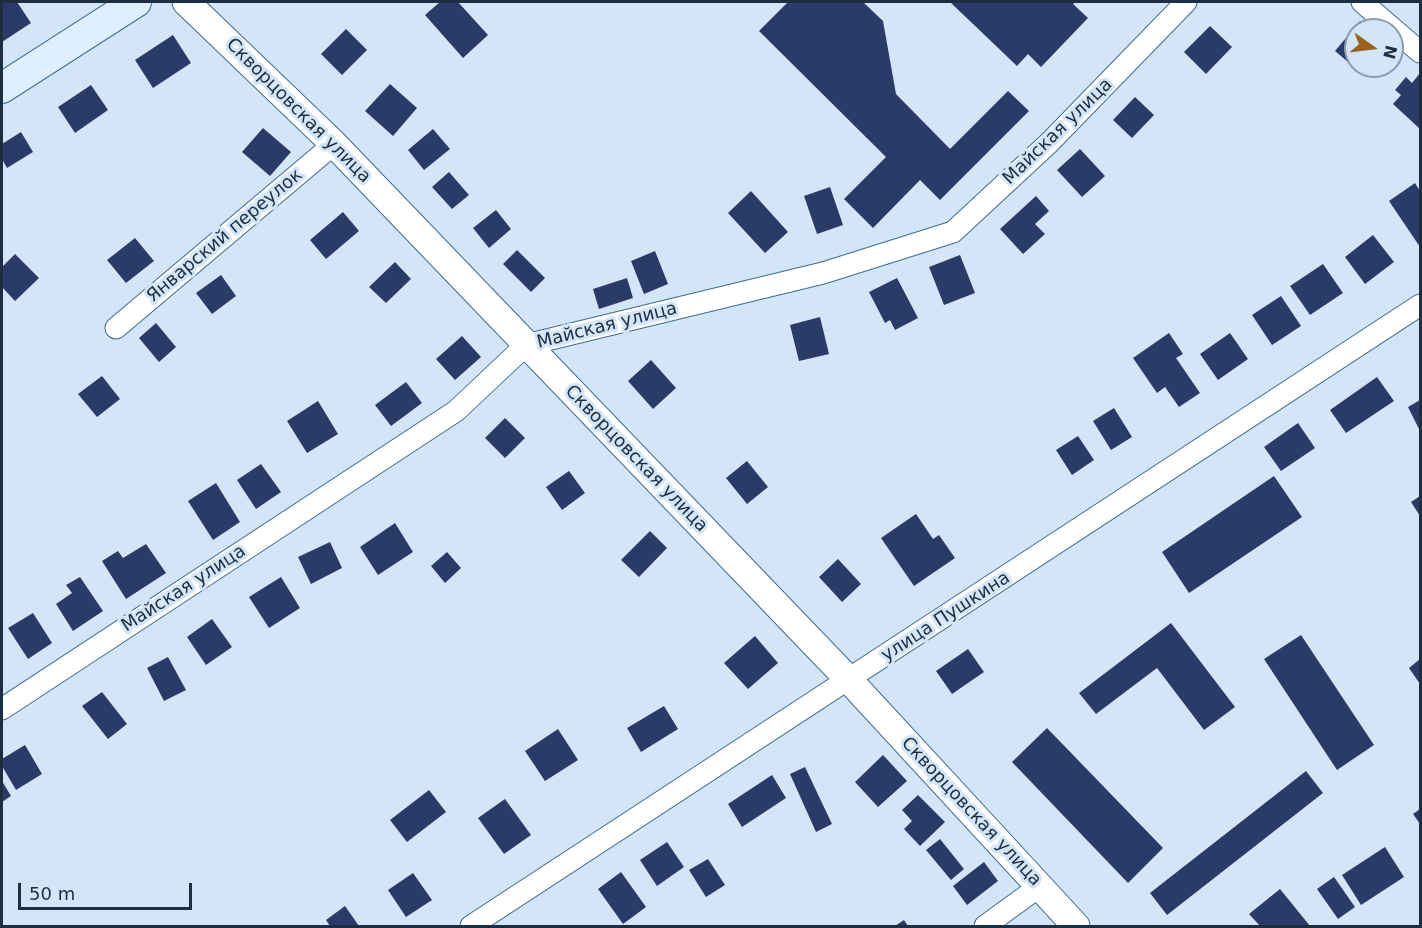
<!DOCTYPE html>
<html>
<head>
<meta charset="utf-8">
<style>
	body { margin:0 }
	#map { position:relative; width:1422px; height:928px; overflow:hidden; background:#d3e6f8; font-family:"DejaVu Sans",sans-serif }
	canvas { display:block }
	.frame { position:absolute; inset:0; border:3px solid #1c2f40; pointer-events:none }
	.north { position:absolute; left:1344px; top:18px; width:60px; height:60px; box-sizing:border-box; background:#d3e6f8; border:2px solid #8a9dae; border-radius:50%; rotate:104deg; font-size:16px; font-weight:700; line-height:24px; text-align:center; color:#1c2f40 }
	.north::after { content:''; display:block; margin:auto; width:21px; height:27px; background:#9a621e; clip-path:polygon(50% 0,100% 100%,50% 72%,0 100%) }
	.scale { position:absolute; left:18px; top:883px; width:174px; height:27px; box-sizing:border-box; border:3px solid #1c2f40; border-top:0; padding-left:8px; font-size:18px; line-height:21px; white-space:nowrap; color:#1c2f40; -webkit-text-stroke:4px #d3e6f8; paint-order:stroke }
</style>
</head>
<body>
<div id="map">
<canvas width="1422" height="928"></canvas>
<div class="frame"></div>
<div class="north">N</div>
<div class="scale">50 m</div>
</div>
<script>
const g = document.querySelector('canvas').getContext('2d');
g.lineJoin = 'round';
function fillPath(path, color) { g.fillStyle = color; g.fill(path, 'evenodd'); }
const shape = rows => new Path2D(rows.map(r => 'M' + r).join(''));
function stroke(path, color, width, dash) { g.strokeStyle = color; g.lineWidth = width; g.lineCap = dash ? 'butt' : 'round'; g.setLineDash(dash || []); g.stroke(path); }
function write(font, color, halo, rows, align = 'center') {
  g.font = font + ' "DejaVu Sans",sans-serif'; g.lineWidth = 6; g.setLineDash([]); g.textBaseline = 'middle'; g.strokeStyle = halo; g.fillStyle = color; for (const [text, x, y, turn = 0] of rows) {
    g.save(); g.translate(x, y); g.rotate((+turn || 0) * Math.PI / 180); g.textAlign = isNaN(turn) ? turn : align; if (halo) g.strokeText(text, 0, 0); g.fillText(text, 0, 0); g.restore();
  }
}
fillPath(shape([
	[2,2,17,2,31,23,2,42],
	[440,2,458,2,488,35,463,58,425,15],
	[788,2,863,2,883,21,896,94,950,149,1008,91,1029,111,940,200,920,180,873,228,844,199,886,157,759,31],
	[950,2,1076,2,1073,4,1088,18,1041,67,1028,54,1017,66],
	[1360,21,1371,30,1356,30,1356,66,1375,66,1366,77,1335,51],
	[1210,26,1232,47,1206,74,1184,52],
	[346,29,367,50,342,75,321,54],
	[173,35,191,63,153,88,135,60],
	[1420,73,1420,129,1393,104,1401,95,1395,90,1406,77,1412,83],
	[390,84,417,108,393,136,365,111],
	[91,85,108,110,75,133,58,107],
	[1135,97,1154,115,1132,138,1113,120],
	[263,128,291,152,270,176,242,152],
	[433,129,450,149,424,170,408,150],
	[21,132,33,152,7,168,2,159,2,144],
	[1080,149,1105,176,1082,197,1057,170],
	[449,172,469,195,452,209,432,187],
	[1415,183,1420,191,1420,247,1389,201],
	[830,187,843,225,817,234,804,196],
	[751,191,788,232,765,253,728,213],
	[1036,196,1049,211,1035,224,1045,234,1023,254,1000,229],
	[496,210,511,229,489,248,473,228],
	[343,212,359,231,326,259,310,240],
	[1373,235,1394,262,1365,284,1345,257],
	[135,238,154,261,126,283,107,260],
	[517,250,545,278,531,292,503,264],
	[655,251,668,284,644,294,631,261],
	[15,254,39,278,15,301,2,287,2,267],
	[960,255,975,293,944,305,929,267],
	[395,262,411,279,386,303,369,287],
	[1323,264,1343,293,1310,315,1290,286],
	[221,275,236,296,212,314,196,293],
	[627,278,633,298,599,309,593,289],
	[897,278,918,318,895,330,890,320,885,323,869,292],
	[1281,296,1301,326,1272,345,1252,315],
	[820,317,829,354,799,361,790,325],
	[156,323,176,347,159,362,139,338],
	[1169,333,1183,354,1176,358,1200,393,1179,407,1165,387,1157,393,1133,358],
	[1230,333,1248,359,1218,380,1200,354],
	[462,336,481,357,455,380,436,359],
	[651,360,676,388,653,409,628,381],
	[102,376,120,399,97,417,78,394],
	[1377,377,1394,401,1346,433,1330,410],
	[406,382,422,403,391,426,375,405],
	[1420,400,1420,431,1408,407],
	[318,401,338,434,307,453,287,421],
	[1114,408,1132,437,1111,450,1093,421],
	[505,418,525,438,505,458,485,438],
	[1298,423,1315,448,1281,471,1264,447],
	[1078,436,1094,460,1072,475,1056,450],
	[747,461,768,487,747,504,726,478],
	[261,464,281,492,256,509,237,480],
	[569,471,585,493,562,510,546,487],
	[1274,476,1302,517,1189,593,1162,552],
	[216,483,240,522,213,540,188,501],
	[1420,496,1420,516,1411,502],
	[916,514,933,539,939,535,955,558,914,586,881,538],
	[395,523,413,552,378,575,360,547],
	[650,531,667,548,639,577,621,560],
	[330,542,342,568,311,584,298,557],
	[146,544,166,573,126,599,102,561,118,551,123,558],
	[447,552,461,568,445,583,431,566],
	[838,559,861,584,842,602,819,577],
	[80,577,103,611,73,631,56,604,72,593,66,585],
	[281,577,300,608,269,628,249,597],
	[33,613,52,643,28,659,8,628],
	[212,619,232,647,206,665,187,637],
	[1171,623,1235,707,1204,730,1157,668,1096,714,1079,693],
	[1301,635,1374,745,1337,770,1264,659],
	[755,636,778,663,748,689,724,663],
	[968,649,984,672,952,694,936,671],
	[168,657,186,690,164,701,147,668],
	[1420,659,1420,684,1409,668],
	[102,692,127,724,108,739,82,706],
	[664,706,678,729,641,752,627,728],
	[1047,728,1163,848,1128,883,1012,762],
	[558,729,578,760,545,781,525,751],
	[25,745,42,774,16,790,2,766,2,759],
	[883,755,907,781,878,807,855,782],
	[805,767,832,824,816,832,790,774],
	[1306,771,1323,793,1167,915,1150,893],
	[772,775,786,798,742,827,728,804],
	[2,781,11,796,2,802],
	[429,790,446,812,407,842,390,820],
	[918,795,945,822,920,846,904,829,912,821,902,810],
	[505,799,531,835,504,854,478,818],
	[1420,809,1420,824,1413,814],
	[940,839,964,869,951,880,926,850],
	[667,842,684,867,657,886,640,860],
	[1385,847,1404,877,1361,905,1342,875],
	[708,859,725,885,706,897,689,870],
	[984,862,998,881,967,905,953,886],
	[621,872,646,907,623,924,598,889],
	[413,873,432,900,406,917,388,890],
	[1334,877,1355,907,1338,919,1317,889],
	[1280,889,1310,926,1260,926,1249,914],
	[345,906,359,926,330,926,326,920],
	[904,920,908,926,895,926]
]), '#2a3b68');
const minor = shape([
	[1362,2,1420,52],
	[116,328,334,144],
	[2,709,456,411,526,345,823,273,953,232,1050,142,1186,2],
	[471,926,1420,305],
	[985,926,1040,886]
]);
const tertiary = shape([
	[186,2,334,144,849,680,1076,926]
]);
const secondary = shape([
	[2,88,136,2]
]);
stroke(minor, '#3e6b92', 23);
stroke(tertiary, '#3e6b92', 29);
stroke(secondary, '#3e6b92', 32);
stroke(minor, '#fff', 21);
stroke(tertiary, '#fff', 27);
stroke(secondary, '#deeffe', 30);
write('18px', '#1c2f40', '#d3e6f8', [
	["Скворцовская улица",298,111,45],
	["Майская улица",1058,132,-44],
	["Январский переулок",225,236,-40],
	["Майская улица",607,326,-14],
	["Скворцовская улица",636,459,46],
	["Майская улица",184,589,-33],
	["улица Пушкина",946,617,-33],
	["Скворцовская улица",971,812,47]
]);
</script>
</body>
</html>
